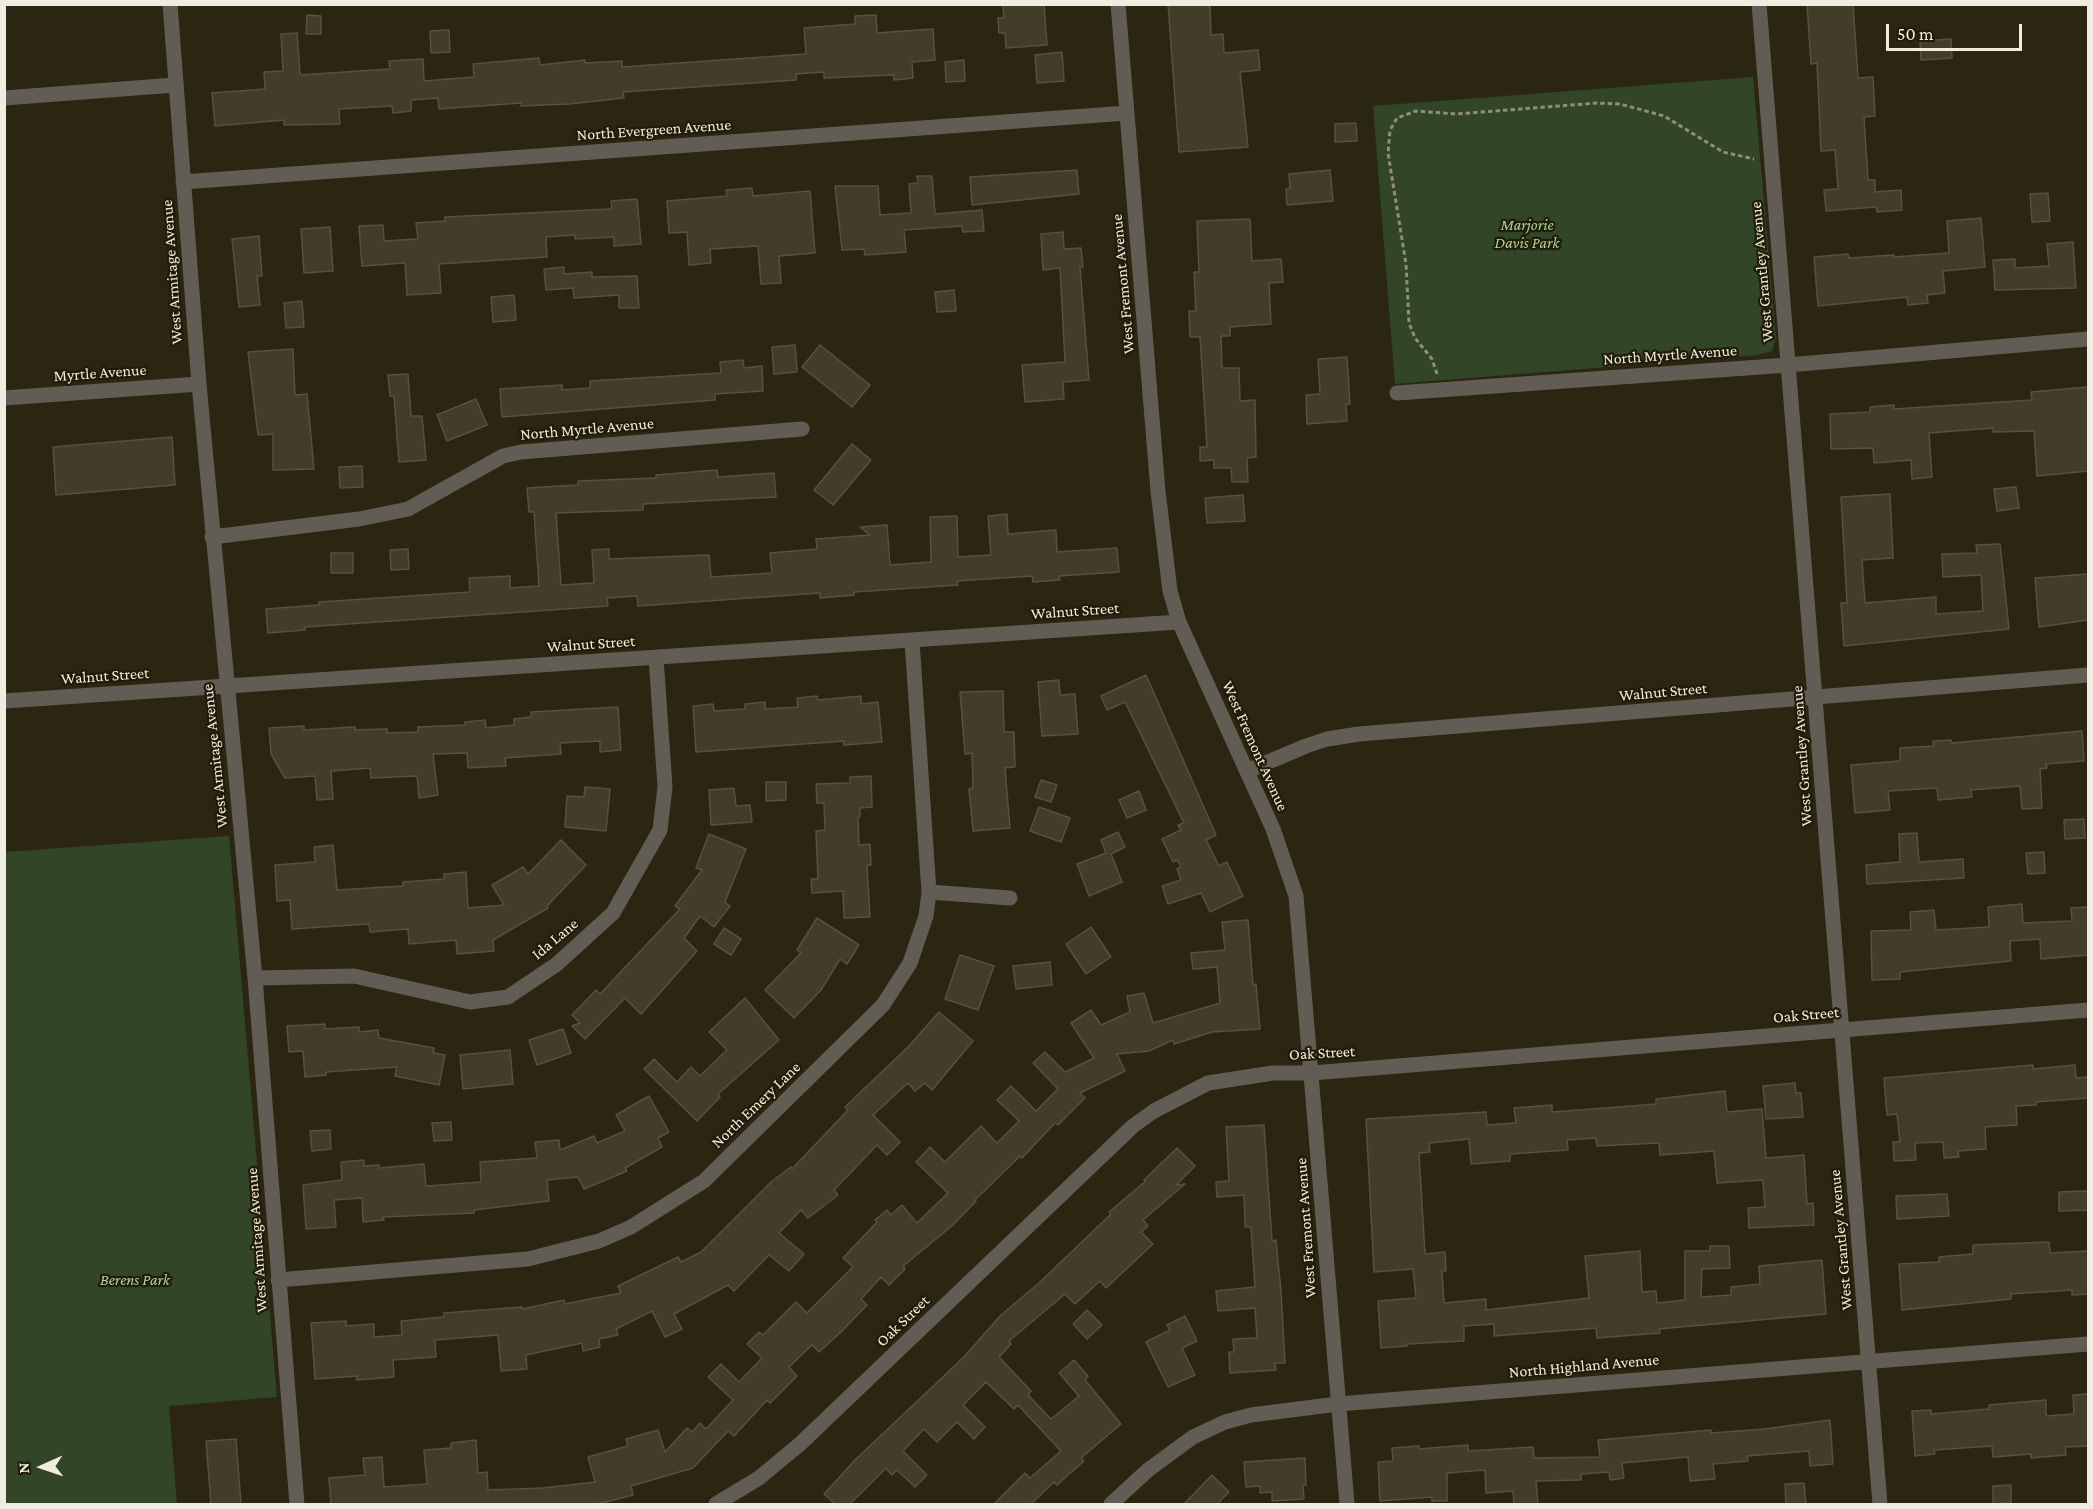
<!DOCTYPE html>
<html>
<head>
<meta charset="utf-8">
<style>
	body { margin:0 }
	#map { position:relative; width:2093px; height:1509px; overflow:hidden; background:#2a2612; font-family:"Crimson Pro",serif }
	canvas { display:block }
	.frame { position:absolute; inset:0; border:6px solid #efede0; pointer-events:none }
	.north { position:absolute; left:12px; top:1437px; width:60px; height:60px; -webkit-text-stroke:4px #201c08; paint-order:stroke; rotate:267deg; font-size:16px; font-weight:700; line-height:24px; text-align:center; color:#efede0 }
	.north::after { content:''; display:block; margin:auto; width:21px; height:27px; background:#efede0; clip-path:polygon(50% 0,100% 100%,50% 72%,0 100%) }
	.scale { position:absolute; left:1886px; top:24px; width:136px; height:27px; box-sizing:border-box; border:3px solid #efede0; border-top:0; padding-left:8px; font-size:18px; line-height:21px; white-space:nowrap; color:#efede0; -webkit-text-stroke:4px #201c08; paint-order:stroke }
</style>
</head>
<body>
<div id="map">
<canvas width="2093" height="1509"></canvas>
<div class="frame"></div>
<div class="north">N</div>
<div class="scale">50 m</div>
</div>
<script>
const g = document.querySelector('canvas').getContext('2d');
g.lineJoin = 'round';
function fillPath(path, color) { g.fillStyle = color; g.fill(path, 'evenodd'); }
const shape = rows => new Path2D(rows.map(r => 'M' + r).join(''));
function stroke(path, color, width, dash) { g.strokeStyle = color; g.lineWidth = width; g.lineCap = dash ? 'butt' : 'round'; g.setLineDash(dash || []); g.stroke(path); }
function write(font, color, halo, rows, align = 'center') {
  g.font = font + ' "Crimson Pro",serif'; g.lineWidth = 4.5; g.setLineDash([]); g.textBaseline = 'middle'; g.strokeStyle = halo; g.fillStyle = color; for (const [text, x, y, turn = 0] of rows) {
    g.save(); g.translate(x, y); g.rotate((+turn || 0) * Math.PI / 180); g.textAlign = isNaN(turn) ? turn : align; if (halo) g.strokeText(text, 0, 0); g.fillText(text, 0, 0); g.restore();
  }
}
fillPath(shape([
	[1753,77,1776,338,1772,351,1758,355,1395,384,1373,106],
	[229,836,277,1397,169,1406,177,1504,5,1504,5,852]
]), '#324526');
const building = shape([
	[1003,4,1044,4,1047,45,1006,48,1005,33,999,33,998,18,1004,18,1003,4],
	[1168,4,1210,4,1211,35,1223,34,1224,53,1258,50,1260,70,1240,72,1248,147,1179,152,1168,4],
	[1807,4,1853,4,1858,78,1873,77,1875,116,1864,117,1868,180,1875,180,1875,192,1901,190,1902,210,1877,212,1876,207,1826,211,1824,190,1838,189,1835,150,1821,151,1817,63,1811,64,1807,4],
	[307,15,321,16,321,34,306,34,307,15],
	[876,15,877,33,933,29,935,60,912,62,913,78,894,80,894,75,824,78,824,72,796,74,796,80,623,92,624,98,569,104,521,106,521,103,439,109,438,98,411,100,411,111,393,113,392,106,339,109,340,124,284,125,284,120,215,126,212,93,265,89,264,72,283,71,281,34,297,33,300,75,390,69,389,61,423,59,424,81,474,77,473,64,539,58,540,65,585,60,585,63,622,61,622,67,806,54,804,28,855,24,855,16,876,15],
	[449,30,450,52,431,53,430,31,449,30],
	[1951,39,1952,58,1921,60,1920,41,1951,39],
	[1062,52,1064,81,1037,83,1035,55,1062,52],
	[964,60,965,81,946,82,945,62,964,60],
	[1356,123,1357,141,1335,142,1335,124,1356,123],
	[1077,170,1079,194,972,205,970,177,1077,170],
	[1330,170,1333,201,1287,205,1286,189,1290,188,1289,174,1330,170],
	[917,176,932,176,935,214,982,210,984,231,963,232,962,226,904,230,906,252,865,255,864,249,842,250,835,186,878,186,880,215,911,213,909,184,918,183,917,176],
	[752,188,753,196,810,191,815,253,779,256,781,283,761,284,758,246,710,249,711,263,689,265,687,232,669,233,667,201,727,196,726,190,752,188],
	[2048,193,2050,221,2032,222,2030,194,2048,193],
	[637,199,641,244,614,246,614,237,575,239,575,235,546,237,547,257,439,264,441,293,407,295,405,263,362,266,359,226,383,225,384,241,418,239,416,223,445,221,445,217,612,209,611,201,637,199],
	[1981,218,1985,267,1943,271,1945,293,1927,295,1928,303,1908,305,1907,297,1818,306,1814,257,1848,254,1849,258,1894,255,1894,257,1949,253,1947,221,1981,218],
	[1250,219,1252,261,1281,259,1283,282,1269,283,1271,324,1230,327,1230,336,1221,336,1222,368,1239,368,1240,401,1255,400,1256,457,1247,458,1248,482,1232,482,1231,468,1214,468,1214,460,1200,461,1200,447,1207,447,1200,337,1190,337,1189,311,1196,311,1194,272,1199,272,1197,221,1250,219],
	[330,227,333,271,304,273,301,229,330,227],
	[1063,232,1064,249,1081,248,1083,267,1080,267,1089,380,1063,382,1064,399,1025,402,1022,365,1065,362,1060,268,1043,270,1041,234,1063,232],
	[259,236,262,276,257,276,260,305,239,307,232,239,259,236],
	[2073,242,2076,288,1995,290,1993,260,2015,259,2015,268,2049,266,2047,244,2073,242],
	[564,267,564,274,592,272,592,277,637,276,639,308,619,308,619,295,574,298,573,288,546,290,544,269,564,267],
	[954,290,956,311,937,312,935,292,954,290],
	[514,295,516,320,493,322,491,297,514,295],
	[302,301,304,327,286,328,284,303,302,301],
	[795,345,797,372,774,374,772,347,795,345],
	[820,345,870,385,852,407,802,367,820,345],
	[293,349,295,395,307,394,314,469,273,470,273,434,258,435,248,352,293,349],
	[1347,357,1350,404,1346,404,1347,421,1307,424,1306,395,1320,394,1318,359,1347,357],
	[743,360,744,368,762,366,763,391,715,394,715,400,502,417,500,389,562,385,562,390,590,388,590,381,721,373,720,362,743,360],
	[408,374,411,416,422,416,426,460,399,462,394,396,390,396,388,375,408,374],
	[2088,387,2088,471,2037,476,2034,431,1993,432,1993,428,1929,433,1932,477,1912,479,1911,460,1874,463,1873,448,1831,449,1830,414,1870,412,1870,407,1894,405,1894,409,2032,400,2031,392,2088,387],
	[476,399,487,425,447,441,437,415,476,399],
	[172,437,175,485,56,495,53,447,172,437],
	[852,444,871,460,833,505,814,490,852,444],
	[362,466,363,487,340,488,339,467,362,466],
	[717,470,718,477,774,473,776,497,643,504,643,510,556,513,561,585,594,583,592,550,609,549,609,559,709,555,711,577,772,573,770,553,817,549,816,539,870,535,860,527,887,525,890,565,931,562,930,517,957,516,958,557,991,555,988,516,1007,514,1008,534,1056,530,1057,552,1117,548,1119,572,1059,576,1060,580,1033,582,1032,576,957,581,958,585,854,592,854,595,820,598,820,593,638,606,637,596,607,598,608,606,305,627,305,630,268,633,266,609,319,605,319,602,470,592,469,578,510,576,510,588,539,586,534,512,529,512,527,488,578,485,578,481,656,478,656,475,717,470],
	[2016,487,2019,508,1997,511,1994,489,2016,487],
	[1890,494,1893,558,1862,560,1865,603,1936,597,1936,614,1983,611,1981,575,1943,577,1942,554,1977,553,1976,545,2000,544,2009,629,1844,646,1841,603,1847,603,1841,497,1890,494],
	[1243,495,1245,521,1207,523,1205,498,1243,495],
	[408,549,409,569,391,570,390,550,408,549],
	[331,553,353,553,353,573,331,573,331,553],
	[2088,574,2088,620,2039,627,2035,578,2088,574],
	[1146,675,1216,835,1206,840,1219,866,1227,862,1243,896,1210,912,1201,893,1168,904,1162,886,1181,880,1177,869,1181,867,1177,860,1173,862,1162,839,1181,830,1178,825,1184,823,1125,702,1107,710,1101,696,1146,675],
	[1059,680,1060,695,1075,694,1078,734,1042,736,1038,682,1059,680],
	[1003,691,1004,732,1014,732,1015,767,1005,768,1010,828,973,831,969,789,973,788,972,753,965,754,960,692,1003,691],
	[817,696,818,700,861,696,861,704,878,702,882,742,844,745,844,741,696,752,693,706,713,704,714,711,745,709,745,704,765,702,765,709,798,707,797,698,817,696],
	[618,707,621,750,600,752,600,741,560,743,561,754,505,758,506,766,468,768,467,753,433,754,438,795,419,798,417,776,371,778,370,768,331,771,333,799,317,800,315,776,285,778,271,754,269,728,304,726,304,730,355,727,355,730,387,729,387,733,418,732,418,727,465,725,465,722,485,720,486,728,514,725,514,719,531,717,531,712,618,707],
	[2082,731,2084,761,2046,764,2047,768,2040,769,2042,808,2022,809,2020,786,1971,790,1972,797,1938,800,1937,788,1888,791,1890,810,1855,813,1851,765,1900,761,1900,748,1934,746,1933,741,1951,740,1952,743,2082,731],
	[871,776,872,807,860,808,860,817,858,817,859,845,870,844,871,865,867,865,870,917,844,918,843,891,812,893,811,879,818,879,816,831,825,830,824,803,817,803,816,784,850,783,850,777,871,776],
	[1041,780,1057,785,1051,802,1035,797,1041,780],
	[766,782,786,782,786,800,766,801,766,782],
	[585,787,610,789,606,831,565,827,567,796,584,797,585,787],
	[734,788,736,806,750,805,752,822,711,825,709,790,734,788],
	[1139,791,1146,810,1127,818,1119,800,1139,791],
	[1039,807,1070,818,1061,842,1030,831,1039,807],
	[2084,819,2085,838,2065,839,2064,820,2084,819],
	[1118,832,1125,847,1111,854,1122,882,1089,896,1077,864,1106,853,1101,840,1118,832],
	[1917,833,1919,862,1963,859,1964,878,1867,884,1866,865,1900,862,1899,834,1917,833],
	[709,834,746,849,725,902,730,906,714,927,700,916,684,938,697,951,641,1014,625,998,585,1039,572,1026,580,1023,572,1015,596,990,600,994,680,909,675,906,702,870,696,868,709,834],
	[561,840,586,865,547,906,548,908,493,940,494,951,457,954,456,940,409,944,408,929,370,932,369,924,292,929,290,900,277,901,275,865,315,862,314,847,333,845,337,890,403,886,403,882,444,879,444,874,466,872,468,908,504,905,492,885,523,867,528,874,561,840],
	[2044,852,2045,873,2028,874,2026,853,2044,852],
	[2022,904,2023,923,2072,921,2071,908,2088,907,2088,955,2041,959,2040,939,2010,941,2011,961,1900,972,1900,979,1872,980,1871,931,1911,930,1910,912,1934,910,1936,930,1989,927,1988,907,2022,904],
	[817,918,859,945,847,964,840,959,821,990,794,1018,765,990,801,953,797,950,817,918],
	[1248,920,1253,985,1256,984,1260,1029,1212,1032,1174,1044,1173,1040,1149,1051,1117,1054,1125,1071,1080,1093,1085,1098,1058,1125,1055,1123,1022,1158,1020,1156,975,1200,976,1201,952,1226,903,1266,905,1269,889,1285,881,1277,861,1299,867,1305,841,1332,819,1352,812,1345,789,1367,797,1376,770,1403,767,1400,734,1436,728,1431,693,1468,631,1486,633,1495,598,1504,331,1504,329,1478,365,1475,363,1458,382,1457,384,1487,427,1484,424,1450,451,1448,451,1443,476,1440,478,1473,487,1472,488,1490,543,1488,595,1482,588,1457,628,1446,626,1439,658,1430,665,1452,687,1428,692,1432,700,1423,706,1429,733,1400,708,1377,721,1364,739,1382,762,1358,747,1344,759,1332,763,1335,796,1302,807,1313,853,1267,843,1258,877,1222,875,1220,887,1210,891,1215,902,1205,917,1223,948,1193,916,1162,930,1147,945,1162,981,1126,997,1143,1019,1121,997,1100,1011,1086,1036,1111,1058,1089,1033,1063,1045,1052,1065,1072,1094,1058,1071,1023,1091,1010,1101,1025,1130,1012,1127,996,1144,993,1153,1023,1220,1003,1217,967,1193,969,1191,953,1225,950,1222,922,1248,920],
	[1091,927,1111,957,1086,974,1066,944,1091,927],
	[724,928,741,939,731,955,714,944,724,928],
	[960,955,994,966,978,1010,945,999,960,955],
	[1050,962,1052,985,1016,989,1013,966,1050,962],
	[745,998,779,1040,718,1094,720,1097,697,1121,644,1069,654,1059,677,1082,691,1067,700,1076,727,1050,709,1032,745,998],
	[939,1012,973,1041,932,1090,925,1083,915,1091,908,1083,873,1115,900,1142,887,1155,877,1145,834,1190,838,1195,808,1218,801,1210,779,1233,804,1254,789,1271,769,1255,734,1291,728,1285,674,1314,682,1329,665,1337,652,1311,616,1329,618,1335,599,1339,600,1347,583,1351,582,1343,526,1355,527,1369,501,1371,498,1335,435,1340,436,1357,393,1360,394,1377,357,1380,357,1376,315,1379,311,1323,346,1321,346,1326,374,1324,374,1337,402,1335,401,1321,444,1317,444,1313,522,1307,522,1309,564,1300,565,1304,621,1293,618,1286,678,1257,681,1262,701,1252,771,1182,791,1167,792,1169,848,1110,845,1107,908,1047,939,1012],
	[325,1024,325,1029,359,1027,359,1032,378,1030,379,1038,434,1048,433,1053,445,1055,439,1085,395,1076,397,1067,326,1072,326,1075,305,1077,303,1051,289,1052,287,1026,325,1024],
	[563,1029,571,1053,537,1065,529,1040,563,1029],
	[510,1050,513,1084,463,1089,460,1055,510,1050],
	[2033,1065,2033,1069,2075,1065,2076,1078,2088,1077,2088,1098,2036,1102,2036,1105,2016,1106,2017,1125,1985,1127,1986,1149,1958,1151,1959,1157,1944,1158,1943,1142,1915,1143,1916,1160,1894,1161,1893,1142,1900,1142,1897,1114,1887,1115,1884,1078,2033,1065],
	[1795,1083,1796,1093,1801,1093,1803,1117,1766,1119,1763,1086,1795,1083],
	[1725,1091,1727,1112,1762,1109,1766,1158,1804,1155,1807,1204,1813,1203,1814,1225,1749,1228,1748,1208,1765,1207,1763,1180,1717,1183,1714,1151,1660,1155,1659,1143,1597,1146,1596,1138,1567,1140,1568,1150,1510,1154,1510,1161,1471,1164,1469,1139,1429,1143,1430,1152,1419,1153,1425,1254,1445,1252,1446,1271,1442,1271,1444,1303,1486,1299,1486,1310,1589,1298,1585,1256,1640,1251,1642,1292,1656,1291,1657,1303,1685,1300,1685,1251,1710,1251,1710,1246,1729,1246,1730,1268,1702,1269,1701,1297,1731,1295,1731,1287,1760,1284,1759,1266,1822,1260,1826,1314,1659,1329,1660,1333,1597,1338,1596,1328,1494,1336,1494,1324,1464,1326,1464,1341,1407,1344,1407,1346,1381,1348,1378,1301,1416,1298,1413,1269,1374,1272,1366,1119,1486,1112,1487,1125,1516,1123,1514,1108,1552,1105,1552,1112,1619,1107,1656,1104,1656,1099,1725,1091],
	[649,1096,669,1132,658,1138,662,1147,625,1168,627,1171,584,1189,578,1177,547,1180,549,1201,474,1210,474,1213,383,1217,384,1220,363,1222,362,1198,334,1200,336,1227,306,1229,303,1185,342,1180,341,1162,364,1160,364,1166,379,1165,380,1168,424,1164,426,1186,481,1182,480,1162,537,1158,535,1142,559,1140,560,1150,594,1136,597,1143,625,1131,616,1115,649,1096],
	[451,1122,452,1140,434,1141,432,1123,451,1122],
	[1264,1125,1272,1241,1276,1240,1281,1291,1285,1363,1275,1363,1276,1370,1230,1373,1229,1352,1234,1352,1233,1339,1257,1338,1255,1308,1218,1311,1216,1291,1255,1287,1251,1227,1245,1227,1244,1195,1217,1197,1216,1182,1229,1181,1226,1127,1264,1125],
	[330,1130,331,1149,312,1151,310,1131,330,1130],
	[1177,1148,1195,1166,1176,1185,1185,1184,1143,1220,1148,1226,1141,1232,1153,1244,1106,1288,1100,1281,1075,1304,1065,1294,1009,1341,1011,1344,999,1357,1031,1391,1028,1395,1051,1419,1079,1396,1059,1373,1074,1360,1088,1376,1085,1380,1121,1424,1081,1458,1084,1461,1057,1485,1054,1482,1031,1504,994,1504,1025,1473,1030,1478,1061,1451,1018,1405,1014,1409,986,1382,963,1405,985,1427,974,1439,957,1422,937,1442,924,1429,903,1451,927,1475,915,1487,897,1470,892,1475,886,1468,850,1504,835,1504,824,1494,856,1459,964,1357,1001,1315,1039,1283,1111,1214,1109,1212,1146,1181,1144,1180,1177,1148],
	[2088,1191,2088,1210,2059,1211,2059,1192,2088,1191],
	[1947,1194,1949,1216,1897,1219,1896,1196,1947,1194],
	[2049,1242,2050,1253,2088,1251,2088,1294,2072,1295,2072,1290,2011,1294,2011,1299,1902,1310,1899,1264,1939,1262,1939,1257,1973,1254,1973,1245,2049,1242],
	[1087,1310,1102,1325,1087,1339,1073,1324,1087,1310],
	[1185,1316,1197,1341,1182,1348,1195,1375,1168,1387,1146,1342,1170,1330,1167,1325,1185,1316],
	[2088,1394,2088,1446,2065,1447,2066,1455,2031,1458,2031,1454,1993,1457,1992,1446,1934,1450,1935,1454,1915,1456,1912,1411,1931,1410,1931,1414,1989,1409,1989,1405,2046,1400,2046,1416,2074,1414,2073,1395,2088,1394],
	[1830,1420,1833,1464,1810,1466,1809,1451,1747,1456,1748,1461,1713,1464,1715,1479,1690,1481,1688,1457,1622,1463,1624,1478,1610,1480,1609,1472,1581,1474,1581,1480,1536,1481,1538,1504,1514,1504,1513,1491,1486,1493,1485,1470,1447,1473,1447,1501,1432,1501,1432,1497,1380,1501,1378,1462,1393,1461,1392,1448,1419,1446,1419,1449,1468,1445,1468,1451,1533,1447,1534,1458,1600,1457,1598,1440,1711,1430,1711,1433,1765,1429,1830,1420],
	[236,1439,241,1504,211,1504,206,1441,236,1439],
	[1305,1458,1306,1485,1303,1485,1304,1499,1272,1501,1272,1492,1260,1493,1260,1486,1246,1487,1244,1462,1305,1458],
	[1212,1475,1229,1492,1217,1504,1184,1504,1212,1475],
	[1804,1483,1806,1504,1786,1504,1785,1484,1804,1483],
	[2011,1485,2011,1503,1993,1504,1993,1486,2011,1485]
]);
fillPath(building, '#413d28');
stroke(building, '#56523d', 1.5);
stroke(shape([
	[1437,374,1432,359,1415,338,1409,323,1406,264,1388,153,1390,130,1397,118,1416,111,1456,114,1597,103,1620,104,1664,116,1723,152,1754,159]
]), '#8f8d7c', 3, [4.5, 3]);
stroke(shape([
	[170,4,199,384,255,978,297,1504],
	[1118,4,1158,491,1170,591,1179,622,1273,829,1296,896,1347,1504],
	[1759,4,1880,1504],
	[4,98,175,85],
	[183,182,1127,113],
	[1397,393,1788,365,2088,339],
	[4,398,199,384],
	[212,537,359,519,408,509,503,456,521,452,802,429],
	[4,701,1179,622],
	[1247,771,1306,746,1327,739,1359,734,2088,675],
	[929,892,1010,898],
	[255,978,354,976,470,1002,508,997,557,964,613,913,660,830,665,787,656,658],
	[278,1280,528,1259,599,1241,631,1227,704,1181,883,1005,910,963,926,916,929,892,912,641],
	[716,1504,759,1478,800,1444,1133,1126,1154,1111,1208,1083,1273,1073,1312,1073,2088,1010],
	[1111,1504,1148,1470,1193,1437,1225,1422,1251,1415,1338,1404,2088,1344]
]), '#615d54', 15);
write('16px', '#efede0', '#201c08', [
	["North Evergreen Avenue",654,130,-4],
	["West Armitage Avenue",172,272,-94],
	["West Grantley Avenue",1762,272,-95],
	["West Fremont Avenue",1123,284,-95],
	["North Myrtle Avenue",1670,355,-4],
	["Myrtle Avenue",100,373,-4],
	["North Myrtle Avenue",587,429,-5],
	["Walnut Street",1075,611,-4],
	["Walnut Street",591,644,-4],
	["Walnut Street",105,676,-4],
	["Walnut Street",1663,692,-5],
	["West Fremont Avenue",1255,746,66],
	["West Armitage Avenue",215,756,-96],
	["West Grantley Avenue",1802,756,-94],
	["Ida Lane",555,939,-40],
	["Oak Street",1806,1015,-5],
	["Oak Street",1322,1053,-3],
	["North Emery Lane",756,1105,-44],
	["West Fremont Avenue",1306,1228,-94],
	["West Armitage Avenue",257,1240,-94],
	["West Grantley Avenue",1841,1240,-95],
	["Oak Street",903,1321,-44],
	["North Highland Avenue",1584,1366,-5]
]);
write('italic 16px', '#aed599', '#201c08', [
	["Marjorie",1527,225],
	["Davis Park",1527,243],
	["Berens Park",135,1280]
]);
</script>
</body>
</html>
